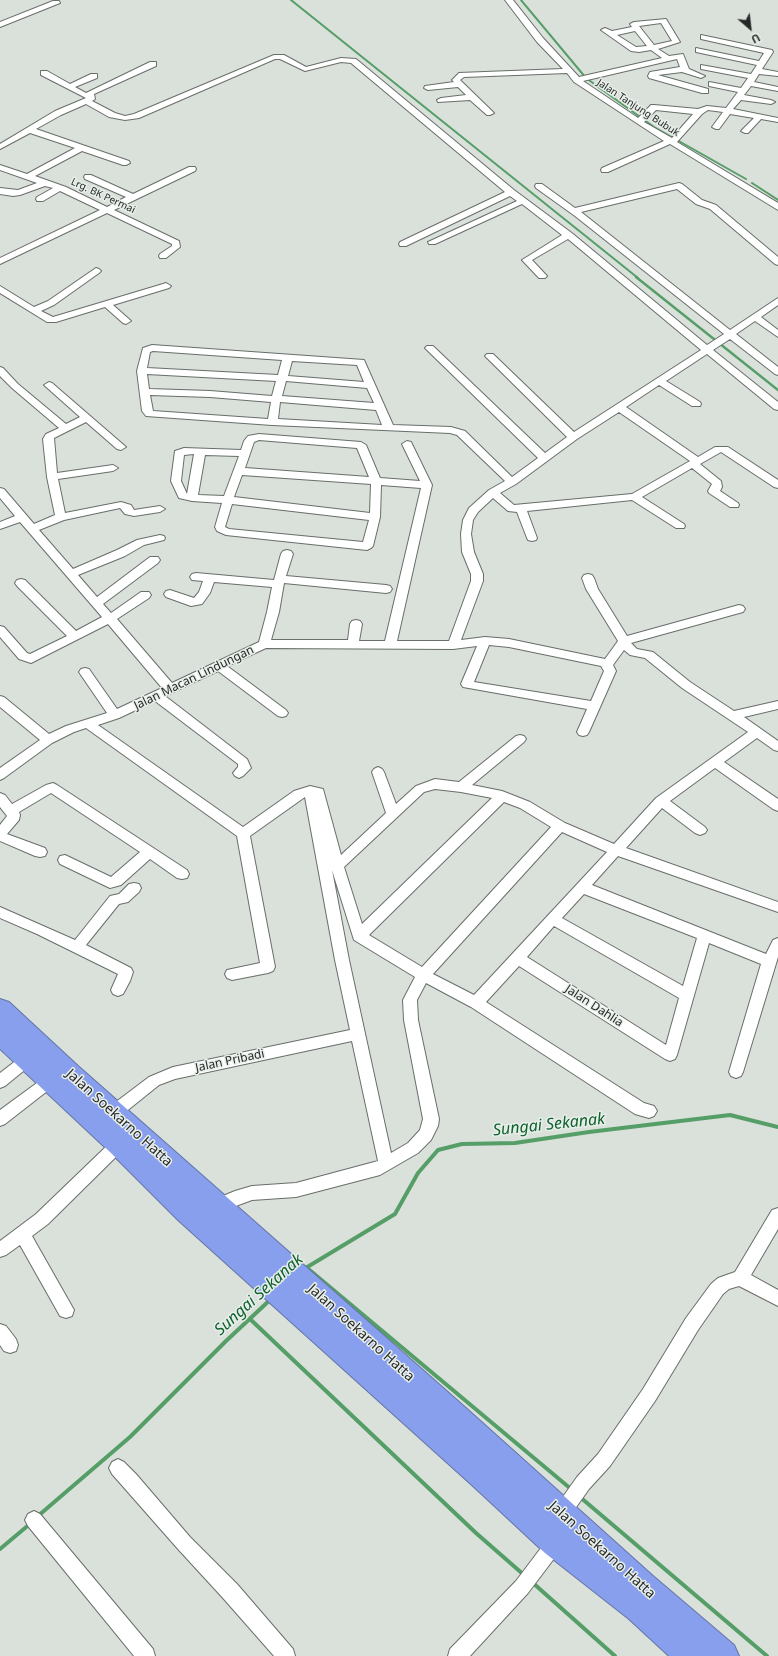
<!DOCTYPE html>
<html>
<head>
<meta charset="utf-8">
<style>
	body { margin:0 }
	#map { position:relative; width:778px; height:1656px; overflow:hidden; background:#dae1db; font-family:"Noto Sans",sans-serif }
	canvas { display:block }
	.north { position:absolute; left:730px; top:8px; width:40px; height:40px; -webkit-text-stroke:3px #e8eee9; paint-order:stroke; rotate:152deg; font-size:11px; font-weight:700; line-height:16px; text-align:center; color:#252826 }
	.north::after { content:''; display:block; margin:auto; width:14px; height:18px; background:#252826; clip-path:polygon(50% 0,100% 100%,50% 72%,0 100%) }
</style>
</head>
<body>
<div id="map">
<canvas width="778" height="1656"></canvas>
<div class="north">U</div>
</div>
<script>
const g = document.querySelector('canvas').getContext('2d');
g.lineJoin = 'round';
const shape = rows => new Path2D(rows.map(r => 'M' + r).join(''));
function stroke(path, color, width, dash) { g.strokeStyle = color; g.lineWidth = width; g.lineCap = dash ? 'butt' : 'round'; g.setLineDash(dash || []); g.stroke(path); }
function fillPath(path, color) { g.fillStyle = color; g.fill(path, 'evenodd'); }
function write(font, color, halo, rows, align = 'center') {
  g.font = font + ' "Noto Sans",sans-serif'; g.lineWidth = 3; g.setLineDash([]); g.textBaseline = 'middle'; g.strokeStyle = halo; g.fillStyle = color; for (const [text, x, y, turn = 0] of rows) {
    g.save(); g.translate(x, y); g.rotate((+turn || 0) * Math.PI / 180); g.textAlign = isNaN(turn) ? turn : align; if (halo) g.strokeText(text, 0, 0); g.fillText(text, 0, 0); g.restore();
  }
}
stroke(shape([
	[291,0,638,278],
	[521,0,586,78,654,127,746,179],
	[752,183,778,200]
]), '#569e67', 2);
stroke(shape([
	[636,277,778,390]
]), '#569e67', 2.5);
stroke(shape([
	[306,1267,571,1489],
	[304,1269,395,1214,418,1173,438,1150,462,1144,515,1143,589,1132,730,1115,778,1127],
	[250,1319,476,1533,524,1575],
	[580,1497,767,1656],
	[38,1516,130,1437,226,1341,271,1299],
	[0,1549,31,1523],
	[533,1583,615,1656]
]), '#569e67', 4);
const street = shape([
	[505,0,513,0,543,38,579,77,662,58,651,50,639,52,631,51,601,30,605,28,612,31,632,27,630,24,634,22,666,19,680,42,658,49,669,56,683,54,689,69,705,76,701,78,682,72,658,75,708,89,708,93,702,93,649,78,648,76,650,72,680,67,677,59,583,81,638,118,651,105,654,105,698,109,707,106,726,108,738,92,709,86,709,82,741,88,748,78,701,69,701,65,751,74,757,65,696,52,696,48,759,61,764,53,701,39,701,35,772,50,773,52,762,69,778,72,778,76,759,74,754,82,778,87,778,91,751,86,744,95,771,100,775,102,771,104,741,100,733,109,778,118,778,122,761,119,748,133,745,133,741,131,754,118,730,114,719,129,716,129,712,127,723,112,708,110,702,114,677,142,778,203,778,210,670,144,608,172,602,172,601,170,602,168,664,141,574,82,567,73,464,77,460,80,494,113,490,115,487,115,470,100,438,102,437,100,441,98,466,95,458,87,428,90,424,88,425,86,454,82,452,80,459,73,563,69,537,42,505,0],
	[661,23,672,41,654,45,639,26,661,23],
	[635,31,647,46,636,47,617,35,635,31],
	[656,110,693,114,672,138,644,122,656,110],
	[53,1,59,1,60,3,0,27,0,22,53,1],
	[274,55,284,55,306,67,341,58,356,59,514,190,573,234,707,345,724,334,575,216,536,188,535,186,536,184,542,184,575,208,679,183,682,184,702,200,716,205,778,257,778,265,775,264,710,209,696,204,677,189,581,212,730,330,778,298,778,305,761,317,778,330,778,337,755,321,736,334,778,367,778,375,775,374,730,339,713,350,778,402,778,410,774,409,707,354,666,381,700,402,701,404,700,406,692,406,659,385,626,407,698,457,715,447,728,447,778,480,778,488,774,487,721,452,700,464,721,481,722,487,720,491,738,503,739,505,738,507,730,507,709,493,708,491,712,484,692,468,642,497,684,524,685,526,684,528,676,528,632,500,527,511,537,538,536,540,532,541,528,540,527,538,517,512,508,511,493,498,478,512,473,520,471,534,474,552,483,574,483,581,461,640,485,637,509,639,605,659,618,641,586,589,582,578,584,575,588,574,592,575,594,578,598,589,627,636,739,605,743,606,745,609,743,612,631,643,637,649,653,652,690,682,734,711,778,701,778,709,744,717,778,741,778,751,774,750,757,738,724,762,778,799,778,811,773,809,715,768,670,801,705,827,707,830,705,833,700,835,695,833,662,808,626,848,778,902,778,912,618,856,592,885,766,954,773,940,778,938,778,957,743,1072,741,1076,736,1078,731,1076,729,1072,761,964,709,943,677,1055,675,1059,670,1061,665,1059,519,966,486,1002,644,1103,654,1106,657,1111,654,1116,649,1118,635,1114,471,1007,426,983,417,1000,418,1020,439,1119,438,1126,431,1140,418,1153,380,1175,296,1197,252,1200,217,1213,211,1211,209,1206,211,1201,235,1191,252,1186,296,1183,378,1161,352,1041,175,1079,159,1085,118,1118,113,1120,108,1118,105,1113,108,1108,149,1077,173,1067,350,1030,335,960,305,797,250,836,275,967,273,971,268,973,232,980,227,978,225,974,227,970,260,963,237,836,86,728,74,732,52,743,4,778,0,780,0,768,40,740,0,707,0,696,4,697,49,734,66,726,107,713,81,675,79,672,81,669,85,668,89,669,117,709,162,688,108,624,31,663,19,659,0,637,0,626,4,627,27,653,30,654,67,636,17,586,15,583,17,580,21,579,25,580,76,631,102,617,20,522,0,529,0,522,15,516,0,498,0,488,4,489,34,524,55,515,47,477,43,439,46,434,59,428,12,388,0,376,0,367,3,368,18,384,66,424,80,417,44,385,49,382,52,383,126,447,121,450,117,449,86,422,54,438,57,473,113,465,118,468,113,471,58,479,65,513,121,502,131,505,134,510,160,506,165,509,160,512,134,516,125,514,120,508,64,520,39,530,73,569,117,550,137,540,160,535,164,536,165,538,164,540,144,545,125,556,78,575,97,597,150,557,158,557,160,560,158,563,103,604,111,613,141,592,149,592,151,595,149,598,117,619,172,683,259,642,267,612,272,587,214,582,210,593,202,604,191,606,166,597,164,594,166,591,170,590,194,598,199,592,203,581,192,580,190,577,192,574,196,573,274,580,281,554,283,551,287,550,291,551,293,554,286,576,386,585,390,586,392,589,390,592,386,593,284,583,279,612,271,640,348,640,350,624,352,621,356,620,360,621,362,624,359,641,385,641,421,488,381,485,380,517,373,546,371,548,367,550,226,535,217,531,215,527,222,503,192,501,179,498,178,496,171,481,175,451,184,448,241,450,244,441,248,436,259,434,361,442,366,445,380,478,420,481,402,444,407,441,411,442,432,485,397,641,449,641,471,581,471,574,462,552,461,534,463,520,469,508,489,490,505,481,457,435,450,433,272,425,146,416,142,411,137,371,143,348,152,345,364,360,393,425,451,427,465,431,512,477,538,458,427,350,425,348,427,346,433,346,545,453,567,437,487,358,485,356,487,354,493,354,574,432,701,350,568,239,532,260,547,276,545,278,539,278,522,260,562,235,522,204,435,244,429,244,428,242,517,201,510,196,406,246,400,246,399,244,400,242,505,192,351,63,341,62,305,71,280,59,275,59,139,118,125,120,109,117,86,104,61,115,36,129,129,161,130,163,126,165,123,165,82,151,35,176,66,187,107,207,126,197,85,179,84,177,85,175,91,175,133,194,189,167,195,167,196,169,195,171,114,210,179,241,180,247,166,258,160,258,159,256,160,254,172,246,172,244,107,213,0,264,0,258,100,210,60,191,43,201,37,201,36,199,37,197,53,188,45,186,20,195,13,196,0,194,0,188,18,190,37,183,0,170,0,165,27,174,75,148,30,133,0,149,0,144,55,111,86,98,41,75,41,71,47,71,70,84,91,74,97,74,97,78,75,87,86,93,150,62,156,62,156,66,94,94,95,99,92,101,115,113,125,116,134,114,274,55],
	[153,351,282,360,278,375,147,368,150,352,153,351],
	[292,361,357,365,364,382,288,376,292,361],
	[147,374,276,381,272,396,210,391,149,389,147,374],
	[286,381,367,388,374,403,282,396,286,381],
	[150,395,210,397,271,402,268,419,153,411,150,395],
	[280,402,376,410,382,425,278,419,280,402],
	[619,412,690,461,632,494,514,505,500,493,516,484,577,439,619,412],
	[259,440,357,448,369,477,245,468,254,442,259,440],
	[194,454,187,494,181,481,184,455,194,454],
	[205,455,239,456,224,496,198,495,205,455],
	[242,475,371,484,370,513,234,497,242,475],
	[232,504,369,520,363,542,229,529,225,527,232,504],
	[489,645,509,647,601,666,604,671,591,701,474,682,489,645],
	[477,646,461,684,463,687,587,709,577,732,579,735,583,736,587,735,589,732,616,671,613,665,624,650,630,655,645,658,682,688,748,732,656,798,614,844,565,823,530,802,502,791,472,785,524,742,526,739,524,736,520,735,516,736,459,782,435,779,416,786,396,804,384,772,382,769,378,767,374,769,372,772,386,813,341,855,323,789,310,786,294,791,243,827,98,725,119,718,155,701,238,764,238,767,233,773,235,776,239,778,243,776,251,768,247,759,165,696,218,671,278,716,282,717,286,716,288,713,286,710,227,666,266,648,453,649,477,646],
	[435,789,461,792,492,798,362,924,344,867,424,792,435,789],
	[504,802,520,808,551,827,422,967,369,935,504,802],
	[562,832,607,852,474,995,433,974,562,832],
	[332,870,354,940,415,977,403,1000,404,1020,423,1119,420,1130,408,1143,391,1153,349,960,332,870],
	[584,894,697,938,683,986,562,918,584,894],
	[554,926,679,998,666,1045,527,957,554,926],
	[96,268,99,269,101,271,99,273,54,305,41,311,53,317,163,284,166,283,171,286,169,288,113,305,131,321,126,324,123,323,105,307,56,322,47,322,0,293,0,286,34,307,48,301,96,268],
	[53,783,57,785,187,870,189,874,187,878,182,879,177,878,150,859,121,885,110,888,60,864,58,860,60,856,65,855,111,877,140,852,51,793,19,812,20,815,19,820,7,834,45,848,47,852,45,856,40,857,35,856,0,841,0,825,7,816,0,807,0,793,5,795,12,804,46,785,53,783],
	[134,883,139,884,141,888,139,892,128,902,119,904,86,945,131,968,133,972,130,981,123,994,118,996,113,994,111,990,118,974,37,934,0,918,0,907,75,940,110,896,119,894,129,884,134,883],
	[27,1054,32,1056,34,1060,32,1064,5,1086,0,1088,0,1073,22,1056,27,1054],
	[50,1075,55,1077,57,1081,55,1085,5,1124,0,1126,0,1110,45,1077,50,1075],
	[119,1137,124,1139,127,1144,124,1149,48,1224,32,1236,74,1310,72,1316,66,1318,60,1316,20,1245,6,1255,0,1257,0,1241,36,1214,114,1139,119,1137],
	[778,1208,778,1229,751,1275,778,1290,778,1306,739,1286,729,1289,723,1294,698,1330,655,1401,610,1466,589,1489,567,1520,561,1523,555,1520,552,1514,555,1508,577,1477,598,1454,643,1389,686,1318,711,1284,718,1278,735,1272,772,1210,778,1208],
	[0,1324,6,1326,16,1339,18,1345,16,1351,10,1353,4,1351,0,1345,0,1324],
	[118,1459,124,1462,136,1474,190,1537,237,1584,293,1649,295,1656,274,1656,223,1598,178,1549,112,1474,109,1468,112,1462,118,1459],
	[34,1511,40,1514,153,1649,155,1656,134,1656,28,1526,25,1520,28,1514,34,1511],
	[556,1533,562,1536,565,1542,562,1548,528,1593,470,1656,448,1656,450,1649,516,1581,550,1536,556,1533]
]);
const highway = shape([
	[0,999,9,1002,78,1066,467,1409,653,1576,734,1645,739,1656,669,1656,629,1619,545,1553,473,1486,178,1220,110,1152,0,1049,0,999]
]);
stroke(street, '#686e69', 2);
stroke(highway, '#6575a7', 2);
fillPath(street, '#fff');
fillPath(highway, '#879fec');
write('10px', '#252826', '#e8eee9', [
	["Jalan Tanjung Bubuk",638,108,33],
	["Lrg. BK Permai",103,196,25]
]);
write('12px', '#252826', '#e8eee9', [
	["Jalan Macan Lindungan",194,678,-26],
	["Jalan Dahlia",594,1006,33],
	["Jalan Pribadi",230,1061,-12]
]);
write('14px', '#252826', '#e8eee9', [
	["Jalan Soekarno Hatta",119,1118,42],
	["Jalan Soekarno Hatta",361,1333,42],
	["Jalan Soekarno Hatta",602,1550,42]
]);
write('italic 16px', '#0f622d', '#e8eee9', [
	["Sungai Sekanak",549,1125,-6],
	["Sungai Sekanak",259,1295,-42]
]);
</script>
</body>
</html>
